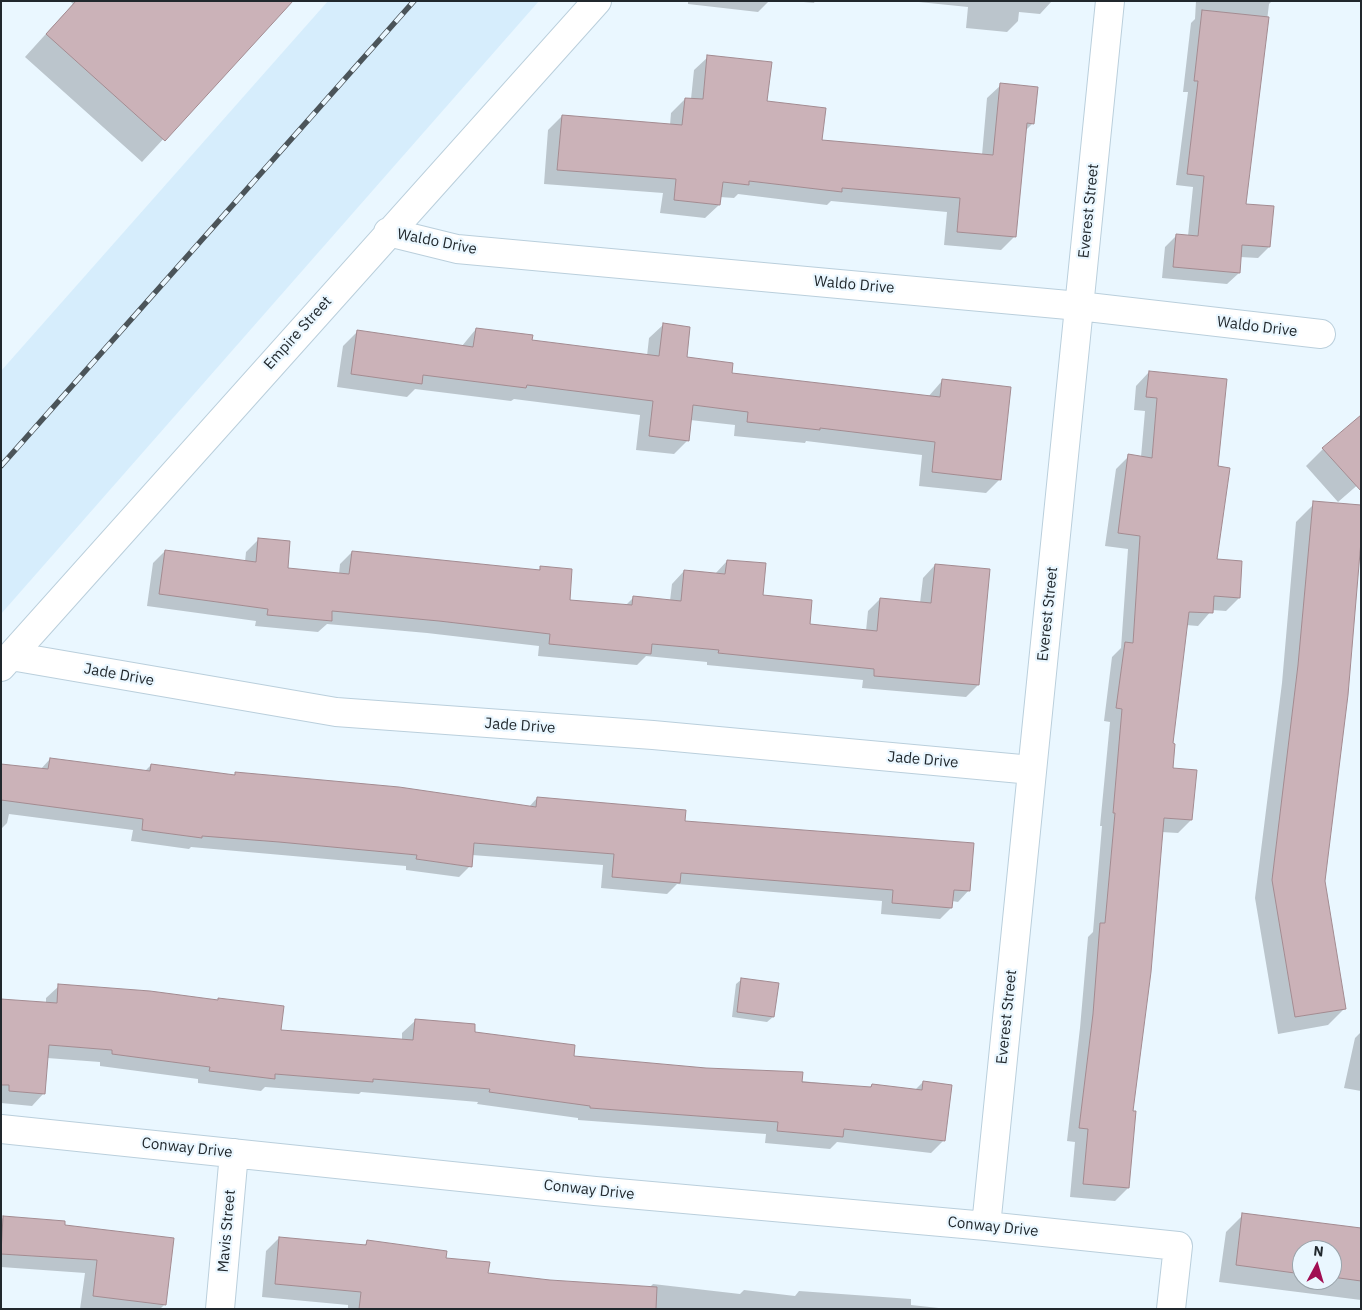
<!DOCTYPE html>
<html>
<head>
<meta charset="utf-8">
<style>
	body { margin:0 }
	#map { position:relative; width:1362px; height:1310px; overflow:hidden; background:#eaf7ff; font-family:"IBM Plex Sans",sans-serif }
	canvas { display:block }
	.frame { position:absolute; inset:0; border:2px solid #21282d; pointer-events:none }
	.north { position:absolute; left:1292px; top:1240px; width:50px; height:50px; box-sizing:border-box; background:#eaf7ff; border:1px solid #9aa4ab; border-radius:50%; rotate:6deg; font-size:14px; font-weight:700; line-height:20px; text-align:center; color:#21282d }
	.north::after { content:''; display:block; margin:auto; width:18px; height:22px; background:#a10e52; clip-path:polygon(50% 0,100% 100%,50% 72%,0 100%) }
</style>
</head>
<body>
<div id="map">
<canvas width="1362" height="1310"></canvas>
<div class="frame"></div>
<div class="north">N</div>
</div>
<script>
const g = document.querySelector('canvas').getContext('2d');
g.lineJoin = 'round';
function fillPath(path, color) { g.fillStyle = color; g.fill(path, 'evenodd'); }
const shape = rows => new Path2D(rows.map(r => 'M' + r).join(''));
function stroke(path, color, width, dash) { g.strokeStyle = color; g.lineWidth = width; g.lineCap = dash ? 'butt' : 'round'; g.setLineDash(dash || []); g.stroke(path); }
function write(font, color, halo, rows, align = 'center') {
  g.font = font + ' "IBM Plex Sans",sans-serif'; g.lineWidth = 4.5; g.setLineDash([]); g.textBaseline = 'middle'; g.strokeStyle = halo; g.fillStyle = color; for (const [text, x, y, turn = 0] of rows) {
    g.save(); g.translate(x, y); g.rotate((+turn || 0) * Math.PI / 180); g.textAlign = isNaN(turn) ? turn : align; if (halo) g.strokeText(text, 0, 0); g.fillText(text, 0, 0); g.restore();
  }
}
fillPath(shape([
	[328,1,539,1,1,614,1,371]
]), '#d6edfc');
fillPath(shape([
	[70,1,291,1,142,162,25,57,73,4],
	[688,1,769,1,758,12,688,4],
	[793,1,815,1,814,3],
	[909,1,1052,1,1040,14,1019,12,1018,21,1007,32,966,28,968,7],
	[1196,1,1272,1,1269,4,1245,205,1269,247,1258,258,1240,257,1239,273,1227,284,1162,278,1165,247,1177,235,1188,236,1193,187,1176,185,1188,92,1183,92,1191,23,1195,19],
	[708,57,821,141,982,155,987,98,1001,85,1033,123,1024,132,1015,236,1001,250,944,245,947,212,831,201,827,205,738,194,734,198,720,197,719,205,705,218,660,213,663,193,544,184,548,130,562,116,670,125,671,113,685,99,691,99,694,70],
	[663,325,685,358,731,375,928,397,942,381,1000,479,986,493,919,486,922,455,806,441,805,443,734,436,735,425,690,420,688,440,674,454,636,450,640,415,514,399,511,401,415,389,407,397,337,387,343,346,357,332,462,346,476,329,531,341,647,356,649,338],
	[1149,372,1217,467,1216,560,1239,598,1226,611,1212,610,1198,626,1186,625,1172,744,1172,769,1191,820,1178,833,1161,832,1132,1112,1128,1188,1115,1201,1070,1197,1075,1142,1067,1141,1080,1028,1088,937,1093,932,1102,826,1100,826,1110,722,1104,721,1112,657,1121,648,1128,549,1105,546,1116,469,1129,456,1141,457,1145,411,1134,410,1136,386],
	[1323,449,1361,482,1338,502,1306,466],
	[1313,505,1324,881,1345,1008,1328,1025,1278,1034,1255,898,1282,683,1296,522],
	[258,540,286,569,339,574,340,564,352,552,538,571,541,568,568,601,625,606,633,598,670,601,672,584,684,571,715,574,727,561,761,596,809,626,866,631,868,611,880,599,920,603,923,578,935,565,978,685,966,697,862,688,863,680,707,665,707,662,646,656,637,665,538,656,539,646,427,633,327,624,318,632,255,626,256,621,147,606,153,563,165,551,245,562,246,552],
	[50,759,144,772,151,765,233,776,236,773,529,807,537,798,684,822,969,890,958,902,952,901,951,908,940,919,881,914,882,901,677,884,667,894,601,888,603,865,472,855,470,866,459,877,406,870,406,866,191,847,189,849,131,841,133,830,9,814,7,823,1,829,1,765,40,770],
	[742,979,773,1017,767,1022,732,1017,736,984],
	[59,986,283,1007,280,1032,402,1041,402,1033,415,1021,572,1057,869,1088,872,1085,915,1090,923,1082,944,1140,931,1153,837,1142,830,1149,765,1143,766,1134,578,1120,578,1118,477,1104,478,1102,361,1092,359,1094,265,1087,261,1091,198,1083,198,1079,100,1066,100,1062,47,1058,44,1093,32,1106,1,1103,1,1000,46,1003,46,998],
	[1361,1032,1361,1091,1344,1088,1355,1038],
	[1243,1215,1361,1229,1361,1300,1219,1282,1226,1232],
	[1302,1250,1332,1250,1332,1280,1302,1280],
	[3,1218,64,1226,165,1304,160,1309,80,1309,85,1273,1,1267,1,1220],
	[279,1238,363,1246,368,1242,445,1259,487,1274,550,1281,649,1288,653,1284,740,1294,744,1290,795,1296,799,1291,911,1299,911,1305,948,1309,348,1309,348,1305,262,1297,266,1251]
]), '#0003');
const building = shape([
	[76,1,293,1,165,141,46,34,76,1],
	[1202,10,1269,17,1246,204,1274,206,1270,247,1242,245,1240,273,1173,267,1176,234,1198,236,1204,176,1187,174,1198,81,1194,81,1202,10],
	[707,55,772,62,767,101,826,108,822,140,993,155,1000,83,1038,87,1034,124,1027,123,1016,237,957,232,960,198,842,188,842,192,749,181,749,185,723,182,720,205,674,200,676,179,557,170,562,115,682,125,685,98,703,99,707,55],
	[663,323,690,327,687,357,733,363,732,373,940,397,942,379,1011,387,1001,480,932,472,935,442,820,428,820,430,747,422,748,412,693,405,689,441,649,436,653,401,527,385,526,388,423,375,422,384,351,374,357,330,473,347,476,328,533,335,532,340,659,356,663,323],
	[1149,371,1227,379,1218,466,1230,468,1217,559,1242,561,1240,598,1214,596,1213,613,1189,612,1173,743,1175,744,1173,768,1197,770,1192,820,1164,818,1151,972,1133,1111,1136,1111,1129,1188,1083,1184,1088,1129,1079,1128,1093,1014,1100,923,1105,923,1115,813,1113,813,1122,709,1116,708,1125,642,1133,643,1140,536,1118,533,1128,454,1152,458,1157,398,1146,397,1149,371],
	[1361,415,1361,491,1322,448,1361,415],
	[1313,501,1361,505,1361,541,1348,695,1325,881,1346,1009,1295,1017,1272,880,1298,665,1313,501],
	[258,538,290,541,288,568,349,574,352,551,540,570,540,566,572,569,570,600,632,605,633,596,681,601,684,570,725,574,727,560,766,563,763,595,812,600,810,624,877,631,880,598,931,603,935,564,990,569,979,685,874,676,874,669,718,653,719,650,652,644,651,654,549,644,550,634,439,621,332,611,332,621,267,615,268,609,159,594,165,550,256,562,258,538],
	[50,758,150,771,151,764,235,775,235,772,399,787,536,807,537,797,686,810,685,821,974,843,970,891,954,890,952,908,892,903,893,890,681,873,680,883,612,877,614,854,474,843,472,867,416,859,417,855,279,842,202,836,202,838,142,830,143,819,1,800,1,764,48,769,50,758],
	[741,978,779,983,774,1017,737,1012,741,978],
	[58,984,150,991,218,1000,218,998,284,1006,281,1030,413,1040,415,1019,475,1024,475,1032,575,1045,574,1056,706,1068,803,1072,802,1082,871,1087,872,1084,922,1090,923,1081,952,1085,945,1141,844,1129,843,1137,777,1131,778,1122,590,1108,590,1106,489,1092,490,1089,373,1079,373,1082,275,1074,275,1079,209,1071,210,1067,112,1054,112,1050,49,1045,45,1094,9,1091,9,1085,1,1085,1,999,57,1003,58,984],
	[1242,1213,1361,1228,1361,1281,1332,1277,1332,1250,1302,1250,1302,1274,1236,1265,1242,1213],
	[3,1216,65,1221,65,1225,174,1238,166,1305,93,1296,97,1260,1,1254,3,1216],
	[279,1237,366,1245,367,1240,447,1251,446,1258,490,1262,488,1273,550,1280,657,1287,656,1309,359,1309,361,1292,275,1284,279,1237]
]);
fillPath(building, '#cbb2b8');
stroke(building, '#a38b91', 1);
const minor = shape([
	[388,232,457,249,1079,306,1321,334],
	[11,656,336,712,653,735,1032,770],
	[1,667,597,1],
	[1,1129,595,1191,986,1226,1178,1246,1171,1309],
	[986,1226,1110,1],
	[220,1309,234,1153]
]);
stroke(minor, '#bacfdc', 30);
stroke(minor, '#fff', 28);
const rail = shape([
	[1,466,414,1]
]);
stroke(rail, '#4b5459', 5.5);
stroke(rail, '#eaf7ff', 4, [11]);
write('15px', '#21282d', '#eaf7ff', [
	["Everest Street",1089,211,-84],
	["Waldo Drive",437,242,11],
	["Waldo Drive",854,285,5],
	["Waldo Drive",1257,327,7],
	["Empire Street",298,333,-48],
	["Everest Street",1048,614,-84],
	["Jade Drive",119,675,10],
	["Jade Drive",520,726,4],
	["Jade Drive",923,760,5],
	["Everest Street",1007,1017,-84],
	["Conway Drive",187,1148,6],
	["Conway Drive",589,1190,6],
	["Conway Drive",993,1227,6],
	["Mavis Street",227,1231,-85]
]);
</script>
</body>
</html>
